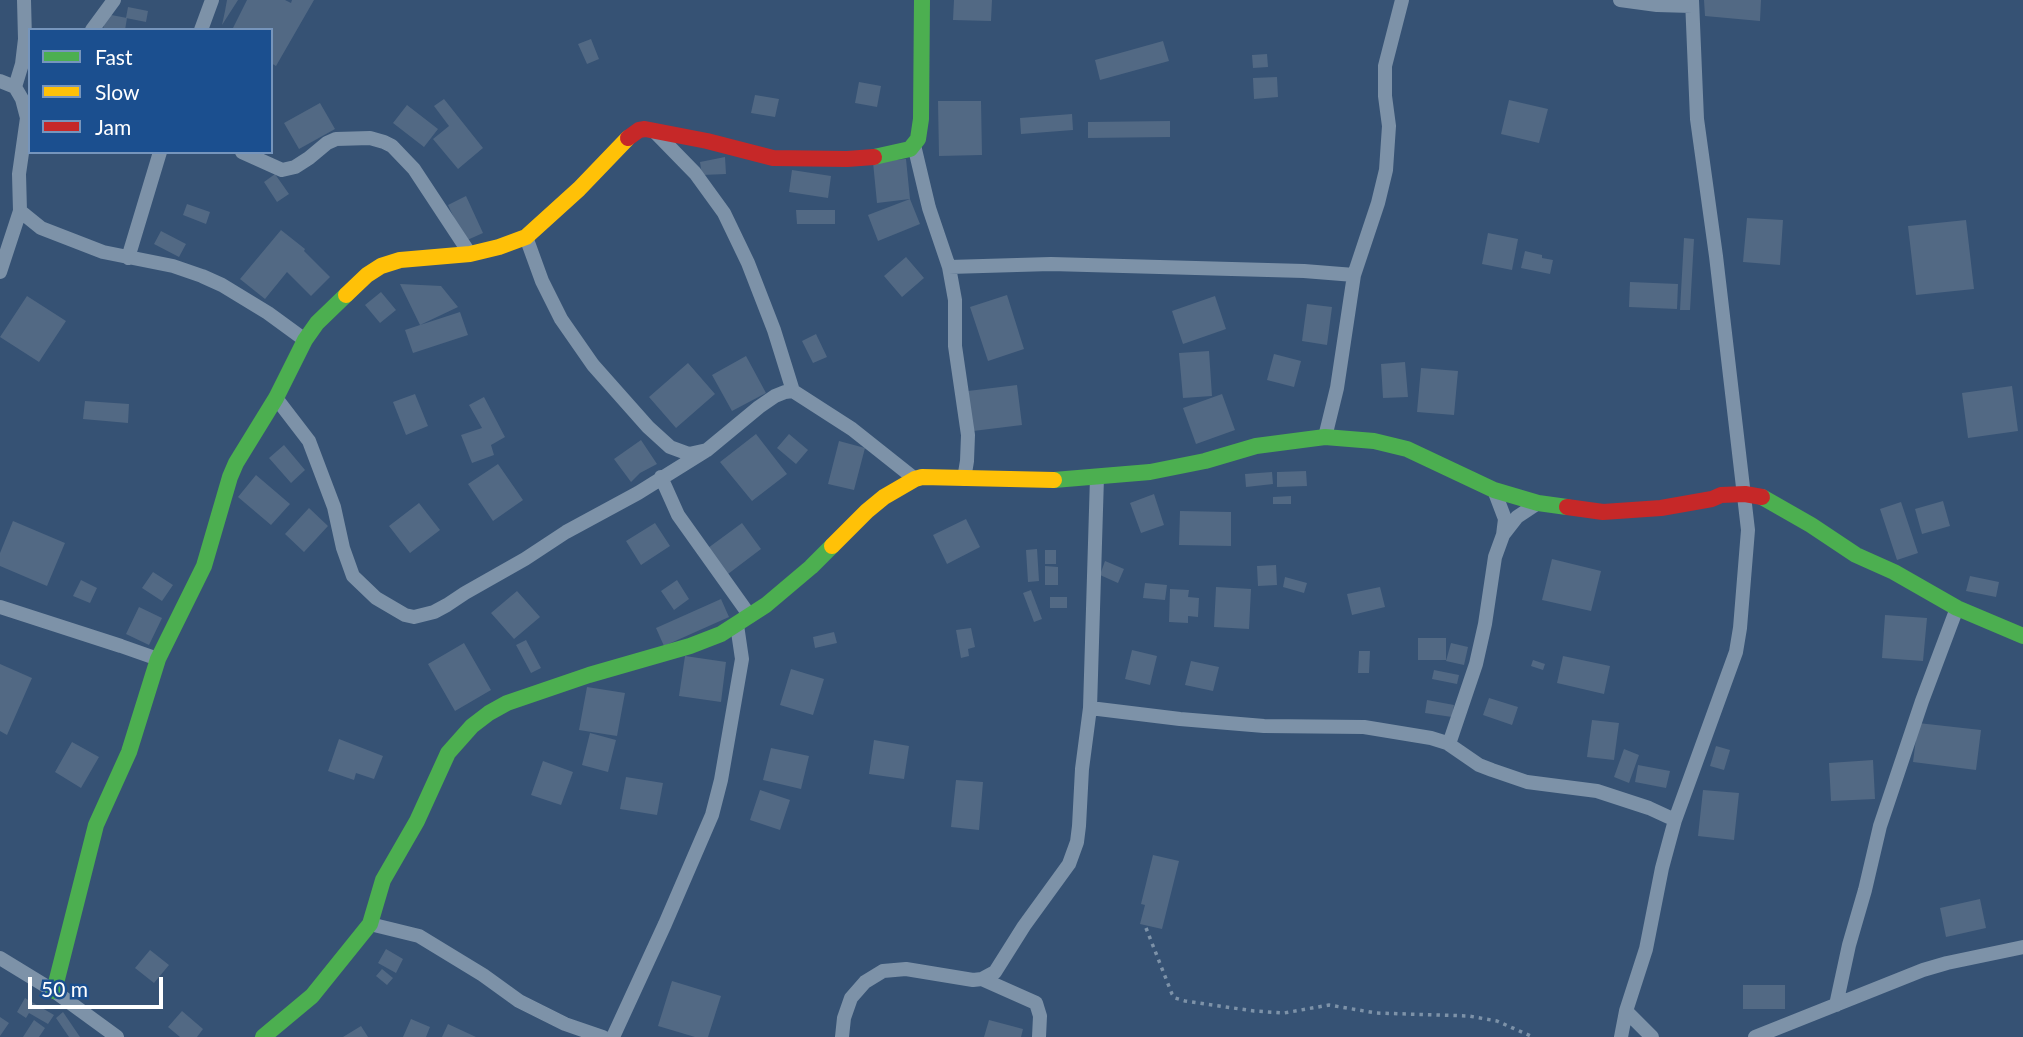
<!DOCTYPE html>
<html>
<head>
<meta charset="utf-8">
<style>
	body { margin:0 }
	#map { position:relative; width:2023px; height:1037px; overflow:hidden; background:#365274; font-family:Lato,sans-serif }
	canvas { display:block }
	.legend { position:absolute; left:28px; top:28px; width:245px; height:126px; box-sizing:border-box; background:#1b4f8f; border:2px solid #7695bc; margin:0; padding:9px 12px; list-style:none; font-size:21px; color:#fff }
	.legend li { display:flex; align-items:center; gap:14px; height:35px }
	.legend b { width:35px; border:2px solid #7695bc }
	.scale { position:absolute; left:28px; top:977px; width:135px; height:32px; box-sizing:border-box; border:4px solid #fff; border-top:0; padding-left:9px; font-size:21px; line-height:24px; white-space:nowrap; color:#fff; -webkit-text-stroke:5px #1b4f8f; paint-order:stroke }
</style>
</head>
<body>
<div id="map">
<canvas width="2023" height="1037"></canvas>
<ul class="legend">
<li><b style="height:9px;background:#4caf50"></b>Fast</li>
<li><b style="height:9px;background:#ffc107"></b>Slow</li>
<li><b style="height:9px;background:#c62828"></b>Jam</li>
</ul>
<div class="scale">50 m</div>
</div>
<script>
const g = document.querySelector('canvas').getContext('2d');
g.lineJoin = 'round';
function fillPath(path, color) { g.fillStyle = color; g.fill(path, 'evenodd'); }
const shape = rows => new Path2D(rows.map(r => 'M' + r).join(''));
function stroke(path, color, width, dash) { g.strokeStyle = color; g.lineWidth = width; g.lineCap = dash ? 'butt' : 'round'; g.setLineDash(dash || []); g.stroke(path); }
fillPath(shape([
	[227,0,238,0,222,25,225,11],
	[247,0,285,0,291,3,292,0,314,0,276,66,271,63,271,30,232,30],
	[954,0,992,0,991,21,953,20],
	[1704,0,1761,0,1760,21,1705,16],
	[128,7,148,11,146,22,126,18],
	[106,14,127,18,125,30,103,30],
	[591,39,599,59,587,64,578,44],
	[1163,41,1169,61,1100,80,1095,60],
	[1267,54,1268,67,1253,68,1252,55],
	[1277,77,1278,97,1254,99,1253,78],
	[859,82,881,86,877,107,855,103],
	[755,95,779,99,775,117,751,113],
	[444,99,483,148,458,169,433,139,449,126,434,106],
	[1509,100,1548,109,1539,143,1501,134],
	[938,101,981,101,982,155,939,156],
	[320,103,335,129,299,149,284,123],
	[407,105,438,129,424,147,393,123],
	[1072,114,1073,130,1021,134,1020,118],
	[1170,121,1170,137,1088,138,1088,122],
	[725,157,726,174,702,175,700,162],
	[906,159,910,199,920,224,878,241,868,215,910,199,877,203,873,162],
	[792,170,831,176,828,198,789,192],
	[275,174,289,194,277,202,264,182],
	[466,196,483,233,465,241,448,205],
	[187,204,210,212,206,224,183,215],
	[796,210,835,210,835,224,797,224],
	[1747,218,1783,220,1780,265,1743,262],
	[1966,220,1974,289,1916,295,1908,226],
	[281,230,305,249,304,251,330,277,311,296,287,272,265,299,240,279],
	[161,231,186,244,179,257,154,244],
	[1488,233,1518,239,1512,270,1482,264],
	[1684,238,1694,239,1690,310,1680,310],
	[1525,251,1542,255,1542,258,1553,260,1550,274,1521,268],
	[906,257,924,278,902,297,884,276],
	[1630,282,1678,284,1677,309,1629,307],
	[400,284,441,286,458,307,420,325,460,312,468,335,413,353,405,330,420,325],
	[381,292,396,310,380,323,365,305],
	[1007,295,1024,349,988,361,970,307],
	[27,296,66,321,39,362,0,337],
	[1215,296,1226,329,1183,344,1172,311],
	[1307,304,1332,307,1327,345,1302,341],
	[816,334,827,357,813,363,802,341],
	[1209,351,1212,396,1183,398,1179,353],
	[1274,354,1301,361,1294,387,1267,380],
	[746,356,766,393,732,411,712,375],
	[1405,362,1408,397,1383,398,1381,364],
	[688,363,715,394,676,428,649,397],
	[1421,368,1458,371,1454,415,1417,412],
	[1017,385,1022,425,973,431,968,391],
	[2012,386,2018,431,1968,438,1962,393],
	[415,394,428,426,406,435,393,402],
	[1222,394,1235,430,1196,444,1183,408],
	[484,397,505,437,491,445,494,455,472,463,461,435,482,428,469,405],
	[85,401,129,404,128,423,83,419],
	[756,434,787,474,752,501,720,462],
	[789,434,808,450,796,464,777,448],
	[641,440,657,464,640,473,631,482,614,459],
	[839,441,865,448,854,490,828,484],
	[284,445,305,470,291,483,269,458],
	[498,464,523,500,493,521,468,484],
	[1306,471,1307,486,1277,487,1277,472],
	[1272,472,1273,484,1246,487,1245,474],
	[256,475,290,504,271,525,238,497],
	[1154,494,1164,525,1141,533,1130,503],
	[1291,496,1291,504,1273,504,1273,497],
	[1943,501,1950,526,1922,534,1915,509],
	[1901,502,1918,553,1897,560,1880,509],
	[419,503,440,530,410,553,389,526],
	[309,508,328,526,304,552,285,534],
	[1180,511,1231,512,1231,546,1179,545],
	[966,519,980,547,947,564,933,535],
	[13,521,65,543,47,586,0,566,0,553],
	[655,523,670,546,641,565,626,541],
	[742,523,761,549,728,574,708,548],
	[1037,549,1039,581,1028,582,1026,550],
	[1045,550,1056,550,1056,564,1045,564],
	[1552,559,1601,571,1591,611,1542,600],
	[1105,561,1124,569,1118,583,1100,575],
	[1276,565,1277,585,1258,586,1257,566],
	[1045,566,1058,567,1058,585,1045,585],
	[153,572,173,585,162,601,142,588],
	[1970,576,1999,582,1996,597,1966,591],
	[1285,577,1307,583,1304,593,1283,587],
	[81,580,97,588,90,603,73,596],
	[677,580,689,599,674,610,661,591],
	[1145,583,1167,585,1165,600,1143,598],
	[1216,587,1251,589,1249,629,1214,627],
	[1380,587,1385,607,1352,615,1347,594],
	[1170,589,1189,590,1188,597,1199,598,1198,617,1188,616,1188,623,1169,622],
	[1031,590,1042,619,1034,622,1023,593],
	[517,591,540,617,514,639,491,613],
	[1050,597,1067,597,1067,608,1050,608],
	[721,599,729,617,664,646,656,628],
	[139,607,162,618,149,645,126,634],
	[1885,615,1927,618,1923,661,1882,658],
	[971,628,975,647,968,649,969,656,961,658,956,630],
	[834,632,837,643,815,648,813,637],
	[1418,638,1446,638,1446,660,1418,660],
	[526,640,541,668,531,673,516,645],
	[464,643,491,690,455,711,428,664],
	[1451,643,1468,647,1464,665,1446,661],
	[1132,650,1157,656,1150,685,1125,679],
	[1359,651,1370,651,1369,673,1358,673],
	[685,656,726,662,721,702,679,696],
	[1563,656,1610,666,1604,694,1557,683],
	[1533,660,1545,664,1543,670,1531,666],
	[1191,661,1219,667,1213,691,1185,685],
	[0,664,32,678,7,735,0,731],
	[791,669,824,679,813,715,780,705],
	[1434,670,1459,675,1457,684,1432,679],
	[587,687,625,693,617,736,579,730],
	[1489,698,1518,707,1512,725,1483,715],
	[1427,700,1454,705,1452,717,1425,713],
	[1592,720,1619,723,1614,760,1587,757],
	[1918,723,1981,730,1976,770,1913,762],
	[590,733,616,740,608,772,582,765],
	[339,739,383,756,374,779,356,773,354,780,328,771],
	[874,740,909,746,904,779,869,774],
	[72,742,99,757,81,788,55,772],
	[1716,746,1730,750,1724,770,1710,766],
	[771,748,809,756,801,789,763,780],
	[1624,749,1639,755,1629,783,1614,777],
	[1873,760,1875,799,1831,801,1829,763],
	[543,761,573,772,561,805,531,795],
	[1638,765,1670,771,1666,788,1635,782],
	[626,777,663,783,657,815,620,809],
	[956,780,983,782,979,830,951,827],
	[760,790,790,800,780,830,750,820],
	[1703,790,1739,793,1734,840,1698,836],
	[1153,855,1179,861,1162,929,1140,924,1145,905,1141,904],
	[1980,899,1986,928,1946,937,1940,908],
	[386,949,403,959,396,973,378,963],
	[150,950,169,965,154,983,135,968],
	[382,969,393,978,387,985,376,976],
	[672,981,721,996,708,1037,695,1037,658,1026],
	[1743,985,1785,985,1785,1009,1743,1009],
	[25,998,54,1015,48,1024,29,1013,26,1018,17,1012],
	[182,1011,203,1029,197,1037,180,1037,168,1027],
	[63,1012,80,1037,69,1037,56,1018],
	[0,1017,9,1023,0,1036],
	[411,1019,430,1027,426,1037,403,1037],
	[34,1020,45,1028,39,1037,23,1037],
	[989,1020,1023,1029,1021,1037,984,1037],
	[448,1024,476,1037,442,1037],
	[361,1026,368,1037,343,1037]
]), '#526984');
stroke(shape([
	[1146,928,1172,994,1175,998,1185,1001,1254,1011,1284,1013,1329,1005,1376,1013,1469,1016,1497,1021,1533,1037]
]), '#7d92a8', 3.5, [3.5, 5]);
stroke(shape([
	[1620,0,1657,5,1692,6],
	[92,30,114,0],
	[201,30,212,0],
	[0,81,15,87,22,99,27,118,19,174,20,211,0,272],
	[15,87,22,64,25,39,24,0],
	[654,131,695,173,724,213,748,263,774,330,793,391],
	[914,145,929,208,949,267,955,300,955,346,968,435,967,461,964,479],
	[242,152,282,170,295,167,309,158,327,143,336,139,370,138,384,142,392,146,414,169,470,254],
	[20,211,41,228,103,252,173,266,202,276,222,285,268,313,305,340],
	[526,237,542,281,561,319,593,365,648,427,670,447,689,454,707,450,759,407,775,396,785,392,793,391,852,429,915,479],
	[128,258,160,152],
	[949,267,1051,264,1304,271,1354,275],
	[276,398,309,441,334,507,343,548,353,576,376,598,405,615,414,617,434,612,447,605,465,593,525,559,566,532,638,493,707,450],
	[1325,437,1337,388,1354,275,1378,203,1386,170,1389,126,1385,96,1385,66,1402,0],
	[661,477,678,515,750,616],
	[1494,490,1505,519,1503,535],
	[0,607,121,646,158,659],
	[1090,708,1180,719,1264,726,1364,727,1431,738,1447,743,1479,765,1492,770,1527,782,1597,791,1649,808,1675,820],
	[1449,744,1476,664,1485,624,1495,557,1503,535,1517,517,1538,503],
	[370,924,419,936,483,975,519,1001,565,1024,603,1037],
	[0,958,54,991,117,1037],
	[982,979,1036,1003,1040,1016,1039,1037],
	[1836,1005,1849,945,1865,890,1880,826,1922,701,1957,608],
	[1626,1011,1652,1037],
	[613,1037,665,924,712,815,721,780,742,659,737,625],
	[842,1037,844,1018,851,998,865,982,883,971,906,969,973,980,982,979,995,972,1024,926,1069,864,1077,842,1079,826,1082,769,1090,708,1097,477],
	[1621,1037,1626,1011,1646,949,1662,868,1675,820,1736,652,1740,628,1748,530,1716,256,1697,119,1692,0],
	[1755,1037,1923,970,1947,963,2023,947]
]), '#7d92a8', 14);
stroke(shape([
	[874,157,910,149,918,139,921,119,922,0],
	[1054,480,1150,472,1205,461,1256,446,1325,437,1374,441,1407,449,1494,490,1538,503,1567,507],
	[1762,497,1811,525,1856,555,1894,572,1957,608,2023,636],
	[54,991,96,825,129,752,158,659,204,566,230,477,236,463,276,398,305,340,317,323,346,295],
	[263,1037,312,996,370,924,383,880,417,821,448,753,472,726,489,713,507,703,589,675,690,646,721,634,766,605,811,567,832,546]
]), '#4caf50', 16);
stroke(shape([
	[346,295,367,275,381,266,400,260,470,254,499,247,526,237,579,189,628,138],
	[832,546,867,511,884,497,915,479,922,477,1054,480]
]), '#ffc107', 16);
stroke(shape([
	[628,138,639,130,645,129,707,141,773,158,847,159,874,157],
	[1567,507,1603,512,1661,508,1712,499,1721,495,1745,494,1762,497]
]), '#c62828', 16);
</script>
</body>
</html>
